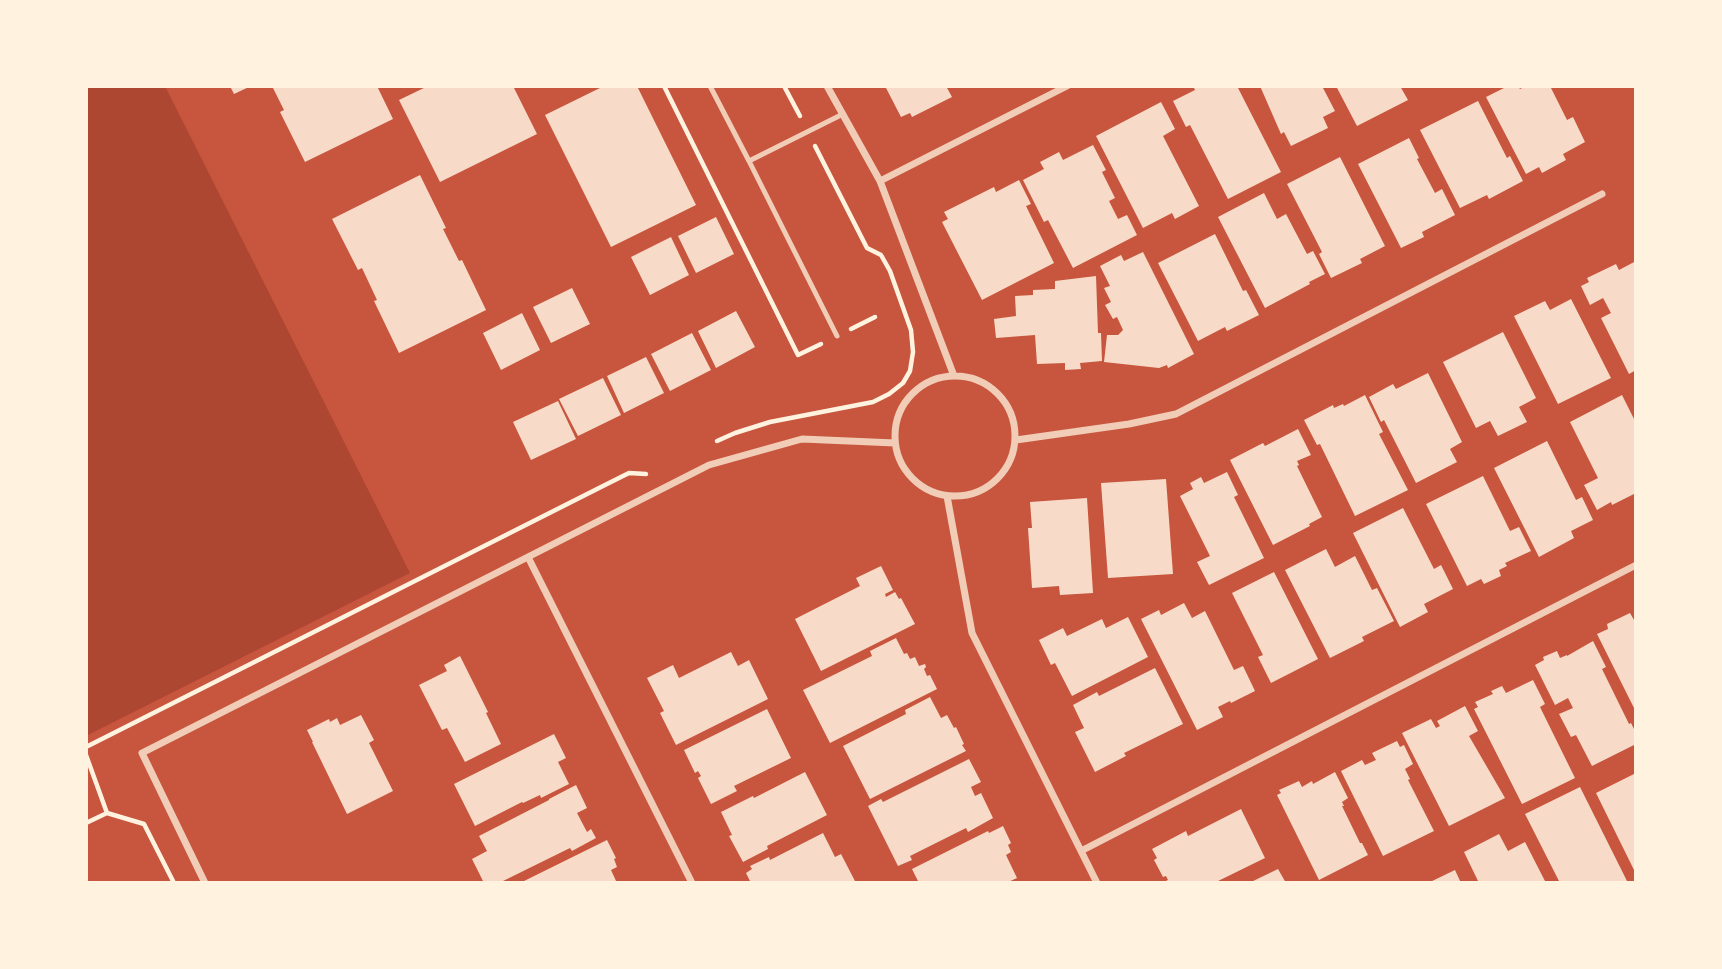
<!DOCTYPE html>
<html>
<head>
<meta charset="utf-8">
<style>
	body { margin:0 }
	#map { position:relative; width:1722px; height:969px; overflow:hidden; background:#c8553d; font-family:Jost,sans-serif }
	canvas { display:block }
	.frame { position:absolute; inset:0; border:88px solid #fff3e0; pointer-events:none }
</style>
</head>
<body>
<div id="map">
<canvas width="1722" height="969"></canvas>
<div class="frame"></div>
</div>
<script>
const g = document.querySelector('canvas').getContext('2d');
g.lineJoin = 'round';
function fillPath(path, color) { g.fillStyle = color; g.fill(path, 'evenodd'); }
const shape = rows => new Path2D(rows.map(r => 'M' + r).join(''));
function stroke(path, color, width, dash) { g.strokeStyle = color; g.lineWidth = width; g.lineCap = dash ? 'butt' : 'round'; g.setLineDash(dash || []); g.stroke(path); }
fillPath(shape([
	[86,86,165,86,410,573,86,736]
]), '#ae4732');
fillPath(shape([
	[230,86,251,86,234,94],
	[272,86,377,86,393,119,305,162,280,112,284,110],
	[428,86,513,86,537,134,440,182,399,100],
	[604,86,637,86,696,205,611,247,545,115],
	[885,86,946,86,952,97,912,117,910,113,901,117],
	[1193,86,1237,86,1281,172,1228,199,1190,125,1186,127,1173,101,1195,90],
	[1260,86,1322,86,1335,111,1323,117,1328,128,1291,146,1284,132,1281,134],
	[1336,86,1400,86,1408,100,1357,126],
	[1508,86,1518,86,1520,89,1526,86,1550,86,1567,120,1573,117,1585,142,1563,154,1566,160,1542,173,1539,167,1526,174,1486,97],
	[1478,101,1507,158,1510,156,1523,181,1489,199,1487,195,1460,208,1420,130],
	[1161,102,1175,129,1163,136,1199,206,1175,219,1172,213,1143,228,1096,136],
	[1409,138,1419,158,1417,159,1435,193,1442,189,1455,215,1422,232,1424,237,1401,248,1358,164],
	[1093,145,1106,170,1102,172,1115,198,1109,201,1118,219,1127,215,1137,235,1073,268,1048,220,1044,222,1023,180,1044,169,1040,162,1059,152,1063,160],
	[1340,157,1385,246,1360,259,1362,263,1331,278,1319,254,1322,252,1287,184],
	[420,175,446,228,443,229,459,261,462,260,486,310,399,353,374,301,377,300,362,268,358,270,332,219],
	[1019,180,1031,204,1026,206,1054,263,982,300,942,222,948,219,944,212,994,187,996,192],
	[1264,193,1277,219,1286,214,1307,254,1313,251,1325,274,1309,282,1310,284,1265,308,1218,217],
	[716,217,734,254,696,273,678,236],
	[1215,234,1243,291,1246,290,1259,315,1227,331,1225,327,1198,341,1158,263],
	[671,237,689,275,650,295,631,257],
	[1143,252,1194,354,1168,368,1167,365,1159,368,1104,362,1107,335,1118,335,1123,330,1117,317,1113,319,1105,305,1111,302,1104,288,1110,286,1100,266,1121,255,1124,261],
	[1636,261,1636,370,1629,374,1601,318,1611,313,1603,298,1590,305,1581,286,1589,282,1587,278,1616,264,1619,270],
	[1096,276,1098,333,1101,333,1102,361,1080,363,1081,369,1065,370,1065,363,1037,364,1035,335,996,338,994,319,1016,316,1015,296,1033,295,1033,290,1055,289,1055,281],
	[572,288,590,324,551,343,533,307],
	[1571,299,1611,378,1558,404,1514,316,1545,301,1550,310],
	[736,311,755,347,716,368,698,331],
	[522,313,540,350,501,370,483,333],
	[1503,332,1536,398,1519,407,1527,422,1498,436,1490,421,1476,428,1443,362],
	[692,333,711,370,670,391,651,354],
	[646,357,664,393,624,413,607,376],
	[1428,373,1462,442,1450,449,1457,462,1416,483,1384,420,1381,422,1369,397,1393,384,1396,389],
	[603,378,621,415,578,436,559,399],
	[1365,395,1383,432,1379,434,1408,490,1355,516,1320,444,1317,445,1304,420,1333,405,1334,408,1343,404,1344,406],
	[1622,395,1636,423,1636,493,1612,505,1611,502,1597,510,1584,485,1598,478,1570,422],
	[558,401,576,439,531,460,513,422],
	[1298,429,1311,455,1297,461,1299,465,1297,466,1322,517,1309,524,1310,526,1273,545,1230,460,1263,443,1265,446],
	[1547,441,1576,500,1582,497,1593,520,1571,531,1574,538,1539,557,1494,468],
	[1227,472,1238,495,1234,497,1264,558,1209,585,1197,562,1210,556,1180,496,1193,489,1190,483,1201,477,1204,483],
	[1483,476,1510,531,1519,527,1531,551,1505,563,1507,566,1499,570,1501,576,1484,584,1481,579,1467,586,1426,504],
	[1166,479,1173,574,1108,578,1101,483],
	[1087,498,1093,593,1060,595,1059,586,1032,588,1028,528,1032,528,1030,502],
	[1403,508,1434,569,1441,565,1453,589,1424,604,1428,612,1400,627,1353,533],
	[1326,549,1335,567,1355,556,1372,590,1377,588,1394,621,1362,637,1364,641,1330,658,1285,570],
	[881,566,893,590,885,594,886,597,895,592,899,599,901,598,915,624,821,671,795,619,860,586,856,578],
	[1274,572,1318,659,1271,683,1258,657,1263,655,1232,593],
	[1184,603,1192,618,1205,611,1234,670,1243,666,1255,691,1231,703,1230,701,1218,707,1223,717,1197,730,1141,619,1159,610,1161,615],
	[1630,613,1634,620,1636,619,1636,712,1597,634,1608,629,1607,624],
	[1128,617,1148,657,1072,696,1055,663,1051,665,1039,640,1063,628,1067,636,1102,619,1106,628],
	[896,638,904,654,907,653,910,659,915,657,919,666,925,664,926,667,924,669,927,676,930,675,937,689,830,743,803,690,872,656,870,651],
	[1593,641,1606,667,1602,669,1629,724,1631,723,1636,733,1636,744,1592,766,1576,735,1571,737,1559,714,1573,708,1568,698,1555,705,1535,665,1544,660,1543,657,1557,651,1560,658,1567,655,1567,656],
	[731,652,738,666,749,660,768,699,676,745,660,713,664,711,647,678,673,665,679,678],
	[460,656,488,712,486,713,501,744,465,762,447,728,442,730,419,685,447,671,444,665],
	[1155,668,1183,724,1124,753,1126,756,1095,772,1075,732,1084,728,1073,705,1097,692,1099,696],
	[1533,680,1545,704,1540,707,1575,778,1522,804,1474,709,1478,707,1475,702,1493,694,1491,691,1502,686,1506,693],
	[930,697,941,718,947,715,954,728,956,727,964,744,962,745,966,751,870,799,843,746,906,714,905,710],
	[1465,706,1478,731,1469,736,1505,798,1449,826,1402,733,1431,719,1436,728,1440,726,1437,721],
	[767,709,791,758,734,786,737,791,711,804,698,778,701,776,698,771,695,773,684,750],
	[361,715,374,740,369,743,393,791,347,814,312,742,313,742,307,730,329,719,330,722,337,718,340,725],
	[554,734,566,758,558,762,569,784,541,798,540,795,523,803,522,802,475,826,454,784],
	[1397,741,1400,747,1404,745,1413,764,1405,769,1410,779,1408,780,1434,831,1383,856,1341,771,1362,760,1365,765,1376,760,1372,753],
	[969,759,981,782,971,787,975,796,981,793,993,818,968,832,966,828,910,856,912,860,898,866,868,806,881,799,883,802],
	[805,772,827,815,767,846,768,849,743,862,729,836,732,835,721,812,753,796,754,798],
	[1335,772,1348,798,1342,802,1344,806,1342,806,1360,843,1362,843,1368,855,1319,880,1277,795,1281,793,1279,790,1299,781,1302,787,1312,781,1313,784],
	[1636,773,1636,874,1596,793],
	[576,785,587,808,577,813,587,832,591,829,596,838,572,851,570,848,499,883,484,883,472,859,487,851,479,836,549,800,549,799],
	[1580,787,1628,883,1560,883,1525,814],
	[1241,809,1265,858,1214,883,1161,883,1168,880,1166,876,1163,877,1154,860,1157,858,1152,849,1186,831,1188,836],
	[1003,826,1011,843,1008,845,1011,852,1006,855,1017,878,1006,883,919,883,912,869,988,831,989,833],
	[823,833,835,857,841,854,856,883,751,883,746,873,752,869,750,866,769,857,770,860],
	[1499,834,1508,851,1525,842,1546,883,1479,883,1464,852],
	[607,840,616,858,614,859,617,867,611,870,617,883,520,883],
	[1278,869,1286,883,1249,883],
	[1455,870,1461,883,1428,883]
]), '#f7dbc8');
stroke(shape([
	[664,86,798,355,821,344],
	[784,86,800,116],
	[851,329,875,317],
	[717,441,735,433,770,422,873,402,889,394,903,383,910,371,913,352,911,330,890,271,881,255,867,248,815,146],
	[86,747,605,485,629,473,646,474],
	[86,755,107,813,144,824,174,883],
	[86,823,107,813]
]), '#fff3e0', 4.5);
stroke(shape([
	[710,86,749,161,843,114],
	[749,161,837,336]
]), '#f1ccb7', 5);
stroke(shape([
	[827,86,880,181,954,376],
	[880,181,1067,86],
	'895 436a60 60 0 1 1 120 0a60 60 0 1 1-120 0Z',
	[1016,440,1129,424,1176,414,1602,194],
	[947,496,972,633,1097,883],
	[528,557,692,883],
	[1081,851,1636,565],
	[205,883,142,753,709,465,802,439,895,443]
]), '#f1ccb7', 7);
</script>
</body>
</html>
